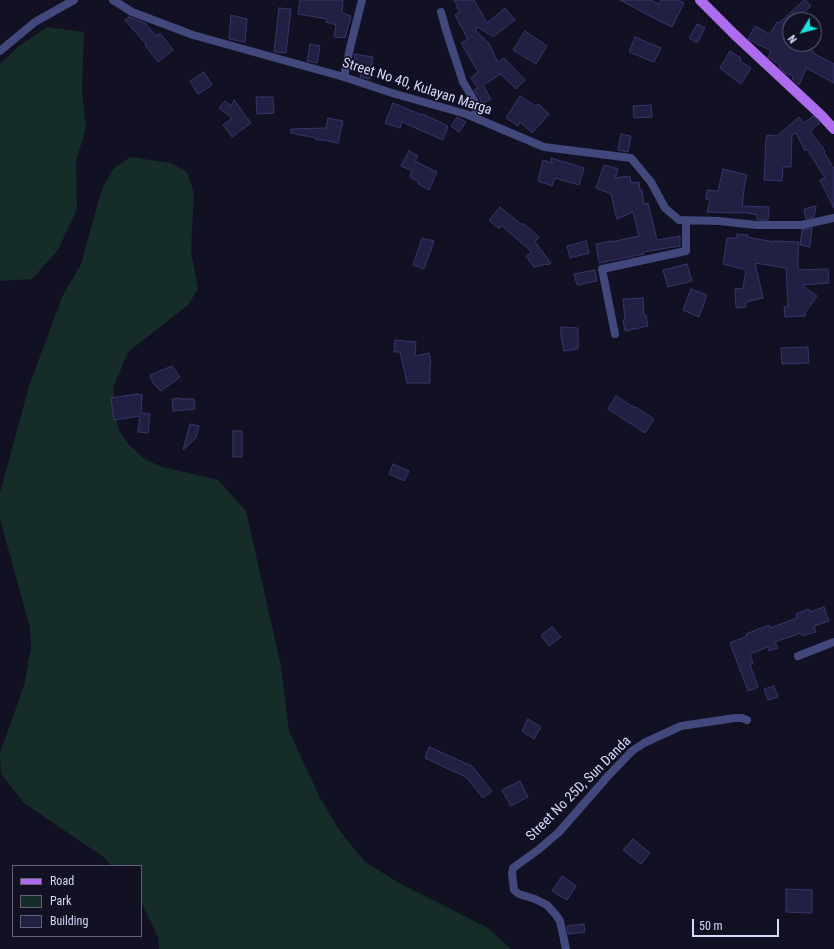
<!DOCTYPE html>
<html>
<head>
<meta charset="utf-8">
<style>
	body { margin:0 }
	#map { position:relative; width:834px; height:949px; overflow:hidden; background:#121123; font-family:"Roboto Condensed",sans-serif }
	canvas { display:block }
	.legend { position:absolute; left:12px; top:865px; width:130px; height:72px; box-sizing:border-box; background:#121123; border:1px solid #616179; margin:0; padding:5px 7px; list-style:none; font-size:12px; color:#d8d8fa }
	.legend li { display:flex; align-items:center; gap:8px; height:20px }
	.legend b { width:20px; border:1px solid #616179 }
	.north { position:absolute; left:782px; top:12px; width:40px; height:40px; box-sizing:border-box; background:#121123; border:1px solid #616179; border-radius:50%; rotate:233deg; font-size:11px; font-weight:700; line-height:16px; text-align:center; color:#d8d8fa }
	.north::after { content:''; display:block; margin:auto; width:14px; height:18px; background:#1ce2de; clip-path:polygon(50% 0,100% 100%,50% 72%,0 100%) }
	.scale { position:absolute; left:692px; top:919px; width:87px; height:18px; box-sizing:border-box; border:2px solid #d8d8fa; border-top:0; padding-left:5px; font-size:12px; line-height:14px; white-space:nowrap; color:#d8d8fa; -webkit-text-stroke:3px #121123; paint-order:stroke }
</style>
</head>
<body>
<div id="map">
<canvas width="834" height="949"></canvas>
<ul class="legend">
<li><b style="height:5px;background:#ad6ced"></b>Road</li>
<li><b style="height:11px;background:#152c29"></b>Park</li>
<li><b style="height:11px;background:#222042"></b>Building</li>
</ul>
<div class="north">N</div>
<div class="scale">50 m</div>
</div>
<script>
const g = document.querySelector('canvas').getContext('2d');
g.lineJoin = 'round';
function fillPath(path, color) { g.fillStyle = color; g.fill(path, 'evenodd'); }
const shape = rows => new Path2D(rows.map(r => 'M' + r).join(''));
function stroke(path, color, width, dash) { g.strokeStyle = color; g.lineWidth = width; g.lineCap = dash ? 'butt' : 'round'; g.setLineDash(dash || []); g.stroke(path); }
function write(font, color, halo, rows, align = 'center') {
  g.font = font + ' "Roboto Condensed",sans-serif'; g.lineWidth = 3; g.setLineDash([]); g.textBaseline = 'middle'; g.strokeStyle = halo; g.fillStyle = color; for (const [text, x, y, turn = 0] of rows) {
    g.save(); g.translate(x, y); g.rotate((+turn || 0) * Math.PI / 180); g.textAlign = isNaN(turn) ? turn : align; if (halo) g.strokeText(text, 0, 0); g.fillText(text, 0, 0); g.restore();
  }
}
fillPath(shape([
	[47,27,84,32,82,90,86,128,76,161,77,209,58,250,32,279,0,281,0,64,19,46],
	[130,157,171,163,187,172,194,193,191,251,198,289,188,305,128,352,113,388,118,429,128,444,143,458,159,466,218,480,246,511,281,666,289,731,320,798,340,831,365,862,399,883,488,928,511,949,159,949,158,937,141,902,141,866,111,866,105,858,24,803,1,774,0,753,24,686,31,647,30,628,0,519,0,493,29,386,62,297,81,264,102,189,113,169]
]), '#152c29');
const building = shape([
	[300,0,343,0,342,13,351,16,345,38,334,37,336,25,326,22,327,19,298,14,300,0],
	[454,0,474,0,487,23,505,8,515,20,493,37,478,27,475,30,489,44,498,62,504,58,525,80,516,89,501,74,483,85,491,99,481,104,480,99,474,90,478,88,471,78,478,72,461,43,468,39,455,15,460,12,456,7,458,6,454,0],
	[620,0,650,0,659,4,661,0,678,0,684,3,672,27,648,15,620,0],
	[804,0,805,0,811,6,796,20,790,20,790,44,797,44,805,48,806,47,814,52,813,53,834,64,834,83,806,68,799,85,792,79,793,76,785,73,779,67,780,65,768,57,771,51,748,39,755,26,770,34,777,22,779,23,804,0],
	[279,8,291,9,286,53,274,52,279,8],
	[231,15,247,19,245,42,229,39,231,15],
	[129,17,145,23,156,36,160,33,173,50,158,62,145,45,146,44,125,20,129,17],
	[697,24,705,28,697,43,689,38,697,24],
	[525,31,547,46,536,64,513,50,525,31],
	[635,37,661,48,654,62,629,52,635,37],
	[310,44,320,46,317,63,307,61,310,44],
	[730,51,741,58,740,61,751,68,741,84,720,68,730,51],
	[355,54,373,57,370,79,360,77,362,69,353,67,355,54],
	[204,72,212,85,198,94,190,81,204,72],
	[520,96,536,106,538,104,549,114,532,133,520,122,518,126,506,118,520,96],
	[256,97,273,97,274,113,257,114,256,97],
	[234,100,251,123,232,137,223,125,232,118,219,108,225,101,231,106,234,100],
	[393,103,422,115,423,114,448,126,443,140,402,122,400,128,385,123,393,103],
	[651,105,652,117,634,118,633,106,651,105],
	[813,116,820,123,810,131,825,151,824,152,834,169,834,208,820,180,825,178,807,149,805,151,796,133,792,135,791,167,783,167,782,181,764,180,766,138,767,138,767,135,777,136,799,117,804,123,813,116],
	[457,117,466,122,459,132,451,126,457,117],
	[328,118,343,121,338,143,323,140,316,140,316,138,291,133,291,129,326,128,328,118],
	[621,134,631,136,628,152,618,150,621,134],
	[409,151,418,156,415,161,437,172,429,190,418,184,419,182,410,177,412,171,401,166,409,151],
	[551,158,584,168,579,185,555,178,552,186,538,181,543,160,552,163,551,158],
	[604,165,618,169,615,178,630,176,631,183,639,182,640,190,642,190,644,204,648,203,657,240,680,236,680,246,643,252,644,254,599,263,596,244,611,241,611,242,639,236,633,212,617,219,611,194,596,188,604,165],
	[723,169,747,175,745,182,742,206,769,207,768,220,757,220,757,215,742,212,742,213,707,212,710,200,706,199,707,190,718,191,723,169],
	[816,206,814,217,806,219,804,209,816,206],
	[500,207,522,225,523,223,539,237,535,242,551,263,547,265,546,264,534,267,526,256,532,252,502,226,499,229,489,220,500,207],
	[812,228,810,247,800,245,802,230,812,228],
	[737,234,748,235,747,237,774,242,774,241,799,242,798,255,798,270,828,269,829,283,802,285,817,296,805,313,805,316,785,317,784,307,788,306,786,268,755,263,763,298,746,302,746,307,736,308,735,289,743,288,746,270,723,264,727,238,737,238,737,234],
	[422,238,434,241,424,269,413,265,422,238],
	[586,241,589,253,570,258,567,246,586,241],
	[687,264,692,281,668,287,663,270,687,264],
	[595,270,597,281,577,285,574,274,595,270],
	[691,289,707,295,699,317,683,310,691,289],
	[643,298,644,315,646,315,648,326,625,331,623,320,625,319,623,299,643,298],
	[561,327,578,328,578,349,564,351,561,336,561,327],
	[395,340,416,342,415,356,429,353,431,364,430,364,430,383,407,383,400,352,394,352,395,340],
	[808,347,809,363,782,364,781,348,808,347],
	[172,366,180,377,161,391,153,383,150,375,172,366],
	[137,394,142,395,141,413,150,414,148,433,138,432,140,416,114,420,111,398,137,394],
	[616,396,635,408,636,407,654,419,645,433,608,409,616,396],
	[180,398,181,399,194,399,195,409,173,411,172,399,180,398],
	[190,424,199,426,196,438,183,450,190,424],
	[233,431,242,431,242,457,233,457,233,431],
	[393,464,409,471,404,481,389,474,393,464],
	[824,607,829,621,814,626,816,632,802,636,801,633,775,642,778,648,769,651,768,647,750,654,753,663,750,665,758,687,748,691,730,643,747,636,746,634,769,625,770,628,797,618,796,614,809,609,810,612,824,607],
	[552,627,561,637,549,646,541,635,552,627],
	[774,686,778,697,768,700,764,689,774,686],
	[528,719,541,727,534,739,522,731,528,719],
	[429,747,472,766,492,791,483,798,466,777,425,758,429,747],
	[520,781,528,797,511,806,502,790,520,781],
	[633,839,650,853,641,864,623,850,633,839],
	[562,876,576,886,567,900,552,891,562,876],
	[786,889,812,890,812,913,786,912,786,889],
	[584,924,585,932,568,934,567,926,584,924]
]);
fillPath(building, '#222042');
stroke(building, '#39346b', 1);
stroke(shape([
	[113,0,132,12,193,35,344,77,392,93,466,114,544,147,631,158,651,182,665,208,679,220,719,221,756,225,802,225,834,218],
	[441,12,446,30,463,82,475,102,476,118],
	[0,51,35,22,74,0],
	[344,77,350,48,362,0],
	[615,334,602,269,686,251,686,221],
	[798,656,834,642],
	[566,949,560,921,556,915,547,905,535,899,519,894,514,890,512,873,513,868,538,850,559,832,608,776,632,751,644,743,681,726,735,718,742,718,747,720]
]), '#42477c', 8);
stroke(shape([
	[700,0,734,34,822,116,834,129]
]), '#ad6ced', 10);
write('14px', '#d8d8fa', '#121123', [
	["Street No 40, Kulayan Marga",417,87,18],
	["Street No 25D, Sun Danda",579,789,-45]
]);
</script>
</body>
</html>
